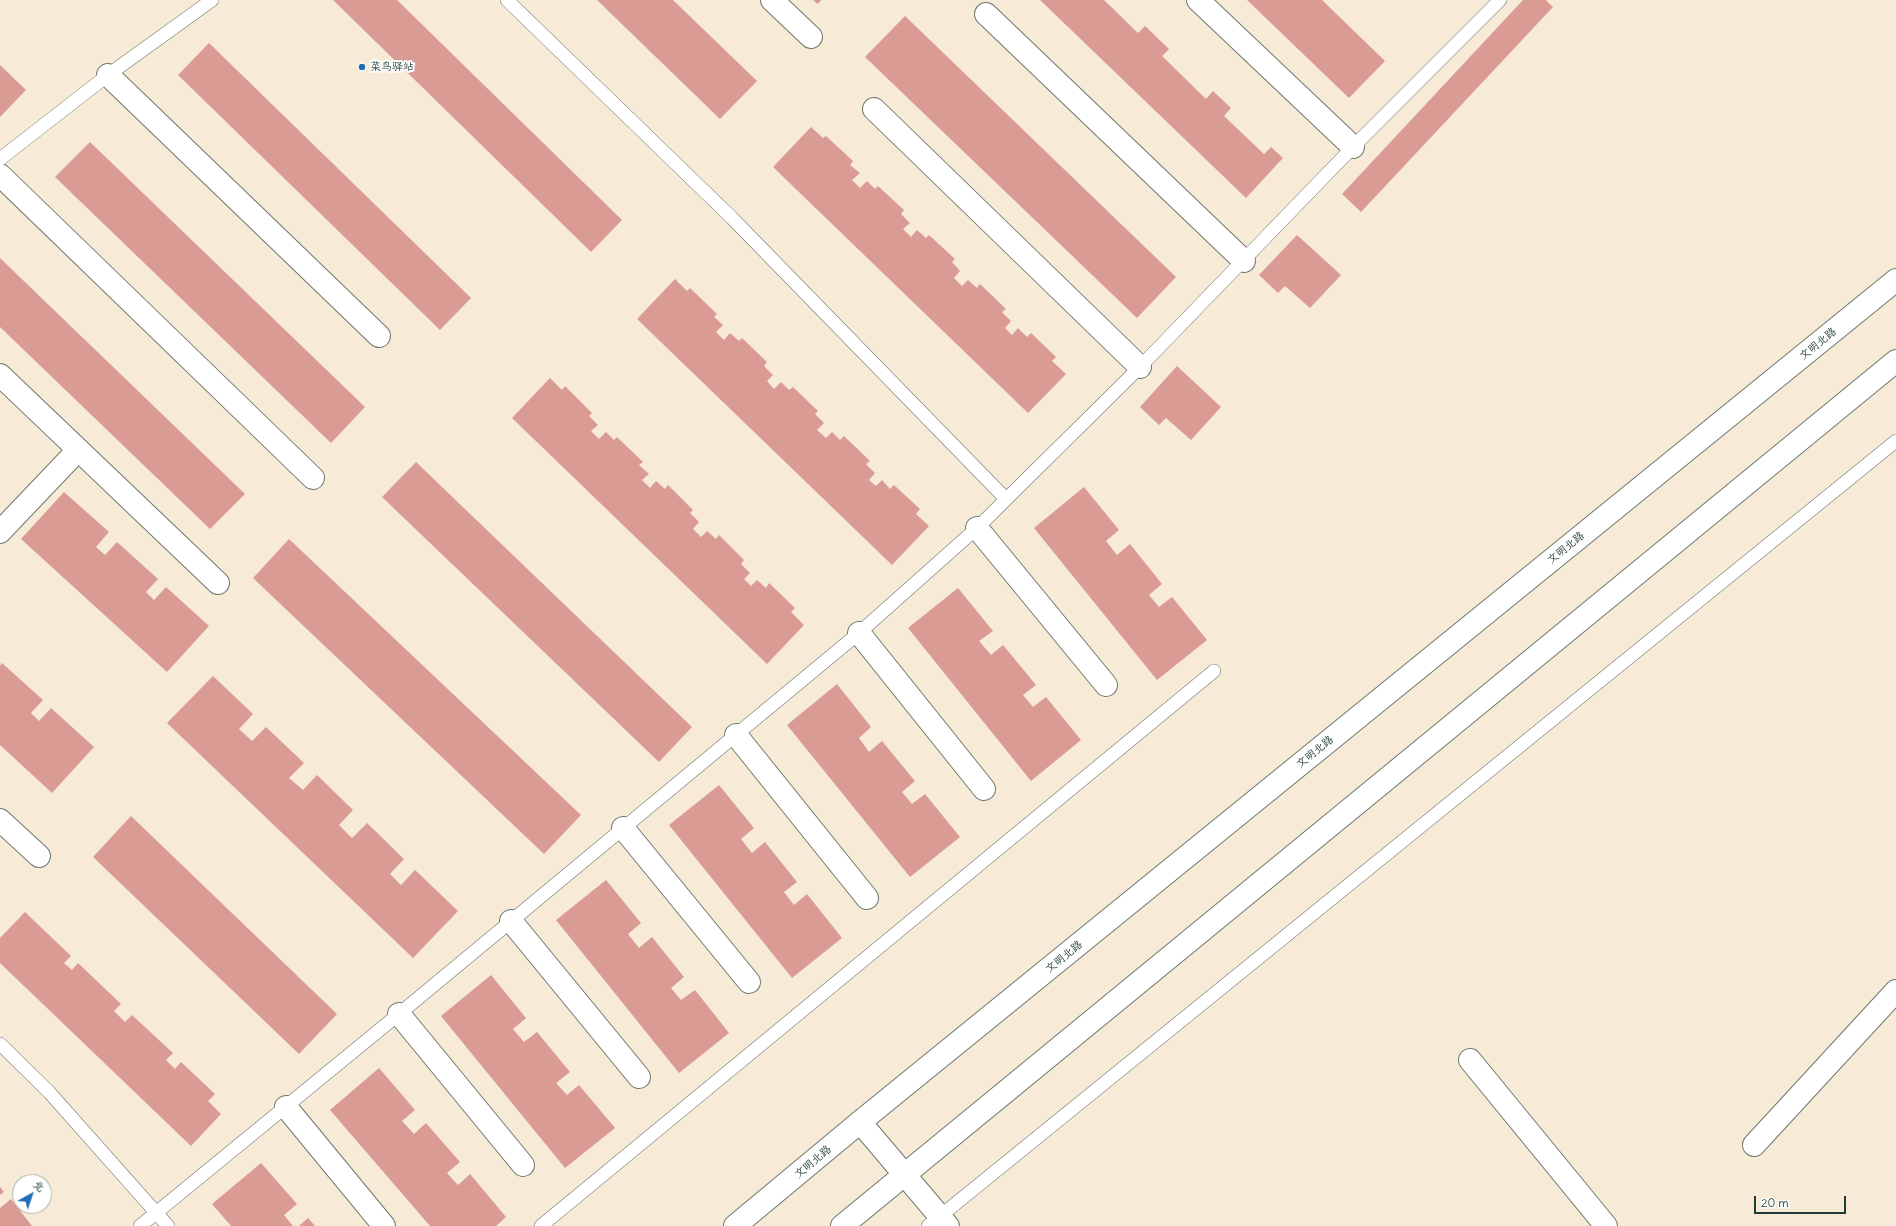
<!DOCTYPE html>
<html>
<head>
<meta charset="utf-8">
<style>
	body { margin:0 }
	#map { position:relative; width:1896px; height:1226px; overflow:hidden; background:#f7ead7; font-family:Delius,"LXGW WenKai TC",sans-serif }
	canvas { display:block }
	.north { position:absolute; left:12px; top:1174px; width:40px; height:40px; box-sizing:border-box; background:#fff; border:1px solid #a5b1ae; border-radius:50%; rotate:40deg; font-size:11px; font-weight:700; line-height:16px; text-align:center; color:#1f3d34 }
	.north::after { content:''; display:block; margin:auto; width:14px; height:18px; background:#1f6fb2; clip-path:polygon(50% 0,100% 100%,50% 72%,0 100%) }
	.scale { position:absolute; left:1754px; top:1196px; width:92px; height:18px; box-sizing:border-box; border:2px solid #1f3d34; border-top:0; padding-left:5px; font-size:12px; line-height:14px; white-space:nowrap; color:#1f3d34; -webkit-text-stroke:3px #fff; paint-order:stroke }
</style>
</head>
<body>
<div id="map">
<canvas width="1896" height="1226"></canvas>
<div class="north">北</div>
<div class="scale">20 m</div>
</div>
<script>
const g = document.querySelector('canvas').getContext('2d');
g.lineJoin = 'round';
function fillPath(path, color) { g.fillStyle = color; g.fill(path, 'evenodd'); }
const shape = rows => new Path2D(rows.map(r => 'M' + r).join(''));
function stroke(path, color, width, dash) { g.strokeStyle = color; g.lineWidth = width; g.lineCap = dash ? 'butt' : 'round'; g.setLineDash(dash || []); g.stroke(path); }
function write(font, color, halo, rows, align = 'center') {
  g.font = font + ' Delius,"LXGW WenKai TC",sans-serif'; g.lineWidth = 4; g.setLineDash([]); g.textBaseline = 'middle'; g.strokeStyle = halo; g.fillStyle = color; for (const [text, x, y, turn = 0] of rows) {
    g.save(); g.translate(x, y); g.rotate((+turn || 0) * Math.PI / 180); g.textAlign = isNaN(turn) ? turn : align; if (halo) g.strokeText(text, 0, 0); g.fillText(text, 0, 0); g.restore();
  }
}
fillPath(shape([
	[333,0,397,0,622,220,591,252],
	[597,0,673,0,757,81,720,119],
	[813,0,821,0,818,4],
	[1040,0,1104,0,1138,33,1145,26,1169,49,1162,56,1206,99,1213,91,1231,108,1224,116,1264,154,1271,147,1283,158,1246,198],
	[1247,0,1322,0,1385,61,1349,98],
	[1523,0,1546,0,1553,7,1361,212,1342,194],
	[905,16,1176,277,1137,318,865,57],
	[209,43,471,298,440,330,178,75],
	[0,65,26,90,0,117],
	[811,127,823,138,826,136,853,161,850,165,860,173,852,180,860,188,867,181,875,189,878,186,904,210,901,214,910,223,903,229,911,237,917,230,926,238,929,235,955,259,952,262,960,271,954,278,962,286,968,280,977,288,980,284,1006,309,1002,312,1011,321,1005,328,1012,335,1018,328,1027,337,1031,333,1056,357,1052,361,1066,374,1028,413,773,167],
	[90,142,365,407,331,443,55,177],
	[1297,235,1341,275,1310,308,1285,286,1278,293,1259,275],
	[0,258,245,494,210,529,0,327],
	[675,279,687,291,690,288,717,314,714,317,723,325,716,332,724,340,730,333,739,341,742,338,767,362,764,366,773,375,767,381,774,389,781,382,789,390,793,387,818,411,815,414,824,423,817,430,826,438,832,432,840,440,844,436,870,461,866,464,875,473,869,480,876,486,882,480,890,489,894,485,920,509,916,514,929,526,892,565,637,319],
	[1177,366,1221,407,1191,440,1166,418,1159,425,1140,407],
	[550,378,562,390,565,386,592,413,589,416,598,425,591,431,599,439,606,432,614,440,617,437,643,462,639,465,649,474,642,480,650,488,656,481,665,489,668,485,693,510,690,513,699,522,693,529,701,537,707,531,716,539,719,535,744,560,741,564,750,573,744,579,751,586,757,580,766,588,769,583,795,608,791,612,804,625,767,664,512,418],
	[416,462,692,727,659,762,382,497],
	[1084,487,1119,530,1106,541,1117,555,1130,544,1162,584,1149,595,1159,607,1172,597,1207,640,1157,680,1034,528],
	[64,492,109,532,96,547,105,555,117,542,158,579,146,592,154,600,166,587,209,626,167,672,21,539],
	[289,539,581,815,544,854,253,578],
	[958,588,993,631,979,641,991,655,1003,645,1036,685,1023,695,1033,707,1046,697,1081,740,1031,781,908,628],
	[2,663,43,700,31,713,39,721,51,708,94,747,52,793,0,745,0,666],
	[213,676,253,714,239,729,252,741,266,727,304,763,289,778,303,790,317,775,353,810,339,825,352,838,367,823,404,859,390,874,401,885,415,870,458,911,413,958,167,723],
	[837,684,871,727,859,738,869,752,882,741,915,781,902,792,912,804,925,794,960,837,910,877,787,725],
	[719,785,754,828,741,839,752,853,765,842,797,882,784,892,794,905,807,894,842,938,792,978,669,825],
	[131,816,337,1014,299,1054,93,857],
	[606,880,641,923,628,934,639,948,652,937,684,977,671,988,681,1000,695,990,729,1033,679,1073,556,920],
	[25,912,71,956,64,963,72,970,78,963,121,1004,114,1011,125,1022,132,1015,173,1053,166,1060,175,1069,181,1062,215,1094,208,1101,221,1114,191,1146,0,963,0,938],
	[491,975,526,1018,513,1029,524,1042,537,1032,570,1072,556,1083,567,1095,579,1085,615,1128,565,1168,441,1016],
	[379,1068,415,1110,402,1121,414,1134,426,1123,460,1162,447,1173,458,1185,470,1174,506,1217,496,1226,430,1226,330,1110],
	[261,1163,297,1204,284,1215,293,1226,231,1226,212,1204],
	[0,1187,4,1192,0,1195],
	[11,1199,32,1226,0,1226,0,1208],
	[308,1218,315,1226,299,1226]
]), '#da9b95');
const service = shape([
	[507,0,732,218,1006,499],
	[0,159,108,75,212,0],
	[0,1044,49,1092,168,1226],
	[140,1226,399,1014,859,633,977,528,1140,367,1353,147,1500,0],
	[541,1226,1214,671],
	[928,1226,1896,441]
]);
const minor = shape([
	[772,0,811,37],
	[1198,0,1353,147],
	[986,14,1244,261],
	[108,75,379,336],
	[874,109,1140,367],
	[0,175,313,478],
	[0,375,218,583],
	[977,528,1106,685],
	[0,532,78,450],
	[859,633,984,789],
	[736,735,867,898],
	[0,820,39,856],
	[623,828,749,982],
	[511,921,639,1077],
	[399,1014,523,1165],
	[1470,1060,1606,1226],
	[286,1107,384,1226],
	[860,1122,948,1226],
	[1754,1145,1896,991]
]);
const tertiary = shape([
	[735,1226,860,1122,1896,280],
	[842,1226,1896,361]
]);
stroke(service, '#6b7a6d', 14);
stroke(minor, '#6b7a6d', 24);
stroke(tertiary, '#6b7a6d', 24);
stroke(service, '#fff', 13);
stroke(minor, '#fff', 22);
stroke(tertiary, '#fff', 22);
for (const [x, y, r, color] of [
	[362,67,4,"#1f6fb2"]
]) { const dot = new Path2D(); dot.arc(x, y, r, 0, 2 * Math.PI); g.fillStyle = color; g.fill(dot); stroke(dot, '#fff', 1.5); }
write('11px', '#1f3d34', '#fff', [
	["菜鸟驿站",370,67]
], 'left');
write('11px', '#1f3d34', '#fff', [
	["文明北路",1818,344,-39],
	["文明北路",1566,548,-39],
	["文明北路",1315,752,-39],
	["文明北路",1064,957,-39],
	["文明北路",813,1162,-40]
]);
</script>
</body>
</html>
